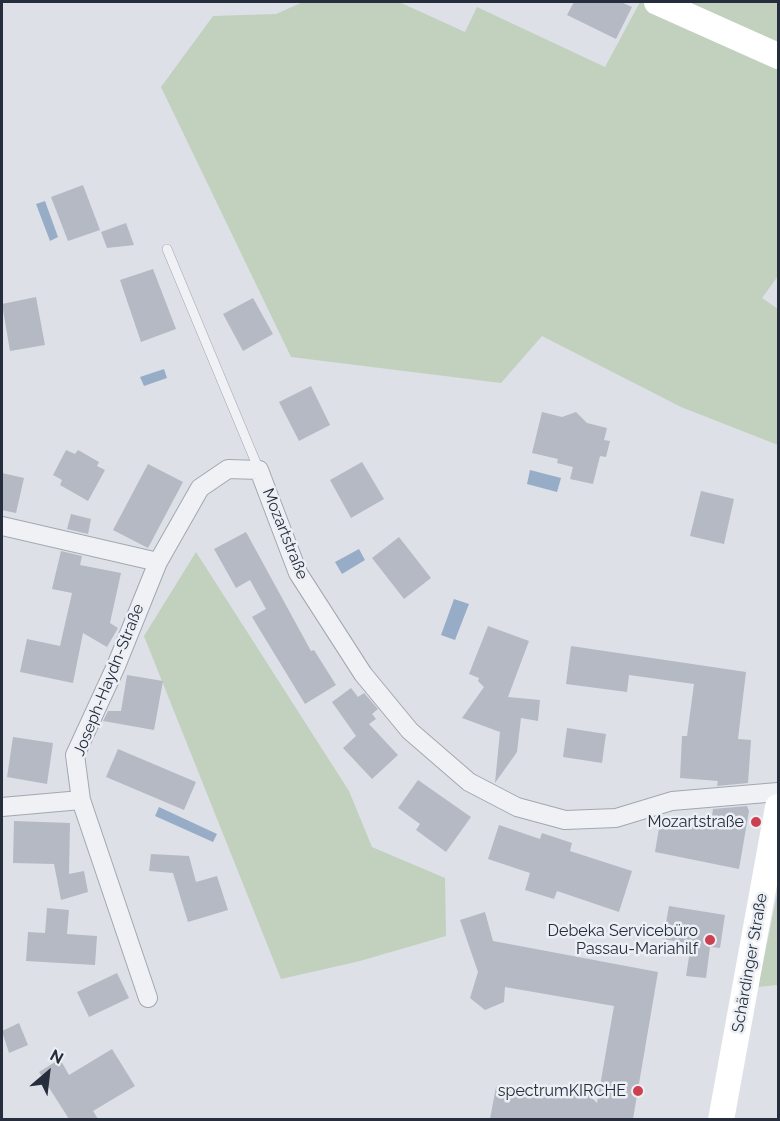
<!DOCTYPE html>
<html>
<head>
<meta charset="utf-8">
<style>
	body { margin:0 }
	#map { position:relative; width:780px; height:1121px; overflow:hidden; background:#dde0e7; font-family:Raleway,sans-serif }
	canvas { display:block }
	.frame { position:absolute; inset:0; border:3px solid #262e3d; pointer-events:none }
	.north { position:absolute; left:18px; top:1043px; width:60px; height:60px; -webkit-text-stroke:4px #eceff4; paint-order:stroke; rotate:28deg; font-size:16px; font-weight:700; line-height:24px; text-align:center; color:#262e3d }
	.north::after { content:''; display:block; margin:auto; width:21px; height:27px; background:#262e3d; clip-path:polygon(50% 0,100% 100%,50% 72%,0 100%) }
</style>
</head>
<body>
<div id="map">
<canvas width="780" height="1121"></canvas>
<div class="frame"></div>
<div class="north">N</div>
</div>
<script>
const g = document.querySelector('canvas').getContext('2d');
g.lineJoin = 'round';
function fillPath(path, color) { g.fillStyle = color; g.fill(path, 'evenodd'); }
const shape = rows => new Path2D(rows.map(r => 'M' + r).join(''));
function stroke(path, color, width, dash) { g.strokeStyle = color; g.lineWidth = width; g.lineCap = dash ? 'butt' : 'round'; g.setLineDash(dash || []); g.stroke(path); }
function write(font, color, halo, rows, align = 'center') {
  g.font = font + ' Raleway,sans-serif'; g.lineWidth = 5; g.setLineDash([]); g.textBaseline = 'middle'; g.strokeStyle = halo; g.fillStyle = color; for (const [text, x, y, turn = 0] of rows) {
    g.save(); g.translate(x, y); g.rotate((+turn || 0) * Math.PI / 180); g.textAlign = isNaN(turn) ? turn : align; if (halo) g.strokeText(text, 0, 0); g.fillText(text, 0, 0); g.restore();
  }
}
fillPath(shape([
	[303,2,399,2,465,32,477,7,605,67,640,2,778,2,778,276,762,298,778,309,778,445,681,407,542,336,501,383,291,357,161,87,213,16,276,14],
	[196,552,349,791,372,847,445,878,446,936,360,961,281,979,144,636],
	[778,890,778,985,758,987]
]), '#c2d1be');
fillPath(shape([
	[45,201,58,237,50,241,36,204],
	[164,369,167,378,144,386,140,377],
	[530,470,561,478,557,492,527,484],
	[359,549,365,560,342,574,335,562],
	[454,599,469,604,455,640,441,635],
	[159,807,217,834,213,842,155,816]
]), '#97adc7');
fillPath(shape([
	[574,2,621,2,632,7,616,39,567,15],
	[83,185,100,230,68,241,51,197],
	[126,223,134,245,107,248,101,232],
	[153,269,176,329,141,342,120,280],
	[36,297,45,345,10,351,2,304],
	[253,298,273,334,243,351,223,314],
	[311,386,330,425,299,441,279,402],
	[542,412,562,417,576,412,587,423,607,428,604,440,610,441,606,457,600,456,593,484,570,479,573,467,557,463,558,459,532,453],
	[66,450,75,454,78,450,99,462,97,466,105,470,88,501,60,485,62,480,53,475],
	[362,462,384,499,351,518,330,480],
	[148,464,183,482,148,548,113,530],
	[2,473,24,478,16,513,2,510],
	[701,491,734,499,724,544,690,536],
	[71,514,91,519,88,534,67,529],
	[246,532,311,651,314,650,336,685,305,704,252,617,266,609,250,580,236,588,214,549],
	[399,537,431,578,404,599,372,558],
	[61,551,82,556,80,565,121,573,110,623,118,628,107,647,83,633,73,683,20,672,27,639,60,646,72,593,52,589],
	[488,626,529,641,508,697,540,700,538,721,521,718,517,752,495,783,500,732,462,718,484,687,478,681,479,678,469,674],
	[571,646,746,672,738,739,751,740,748,783,717,786,718,781,680,778,682,736,687,736,694,684,629,675,627,692,566,684],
	[127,675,163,681,154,730,103,721,108,711,121,711],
	[351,688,358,697,364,693,378,709,372,714,376,719,369,724,398,755,372,779,343,748,356,736,332,702],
	[567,728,606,734,602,763,563,757],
	[13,737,53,743,47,784,7,777],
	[118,749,196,782,184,810,106,777],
	[418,780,471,817,446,852,416,830,420,824,398,808],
	[747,806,749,811,739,869,655,852,661,816,711,823,713,809],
	[14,821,70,823,69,874,84,871,88,892,61,900,54,864,13,863],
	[499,825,540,839,542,833,572,843,570,851,632,871,619,912,557,891,554,899,525,890,530,873,488,859],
	[151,854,189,856,196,882,217,876,228,910,188,922,173,873,149,871],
	[669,906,725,915,720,948,710,947,706,978,686,976,691,944,663,939],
	[47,908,69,910,67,934,97,936,95,965,26,961,28,932,45,933],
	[485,912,493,941,658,972,633,1119,490,1119,496,1087,557,1098,582,1088,597,1103,614,1006,505,987,504,1002,485,1010,470,998,478,972,460,920],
	[117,973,129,998,89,1017,77,992],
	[19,1023,28,1045,9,1053,2,1031],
	[112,1049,135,1086,93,1111,98,1119,69,1119,39,1072,60,1059,69,1075]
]), '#b4b9c3');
const lane = shape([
	[167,249,259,470]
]);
const street = shape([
	[2,526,158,562,200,488,228,469,259,470,298,573,363,674,410,731,469,782,517,807,565,820,616,818,672,801,778,792],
	[81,800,148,998],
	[2,807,81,800,75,755,116,666,158,562]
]);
stroke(lane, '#a2a7b1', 10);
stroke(street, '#a2a7b1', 20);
stroke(lane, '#eff1f5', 9);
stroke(street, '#eff1f5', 18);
stroke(shape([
	[657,2,778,56],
	[721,1120,778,807]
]), '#fff', 26);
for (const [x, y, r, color] of [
	[756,822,6,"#cd4050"],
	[710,940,6,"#cd4050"],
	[638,1091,6,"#cd4050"]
]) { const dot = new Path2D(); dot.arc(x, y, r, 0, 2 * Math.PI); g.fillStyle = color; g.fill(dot); stroke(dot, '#eceff4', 2); }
write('16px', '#262e3d', '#eceff4', [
	["Mozartstraße",285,534,68],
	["Joseph-Haydn-Straße",109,680,-68],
	["Schärdinger Straße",750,963,-80]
]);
write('16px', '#262e3d', '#eceff4', [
	["Mozartstraße",744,822],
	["Debeka Servicebüro",698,931],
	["Passau-Mariahilf",698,949],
	["spectrumKIRCHE",626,1091]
], 'right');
</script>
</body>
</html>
